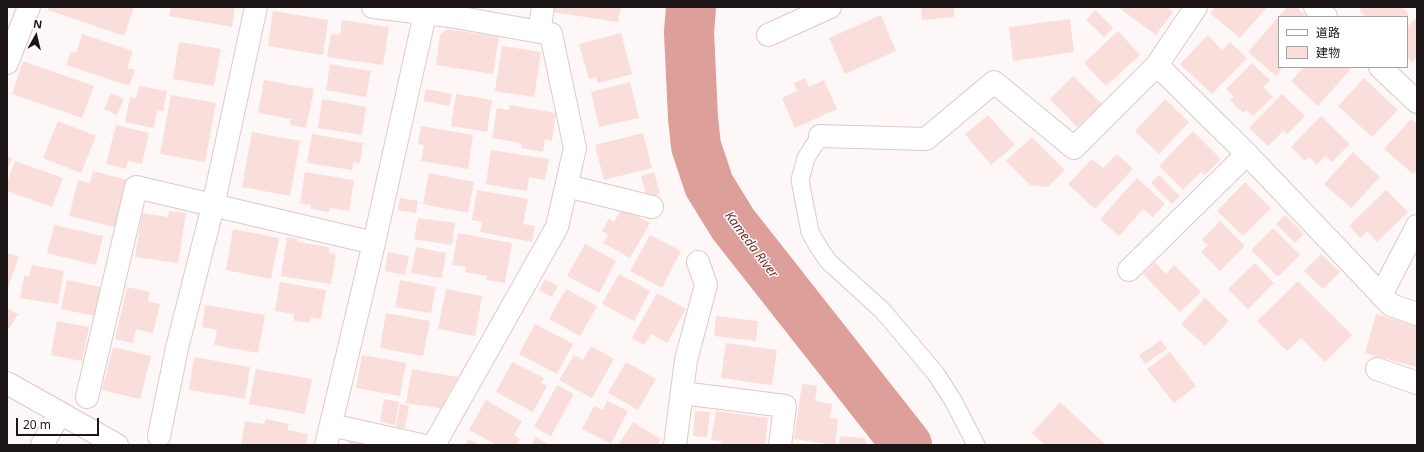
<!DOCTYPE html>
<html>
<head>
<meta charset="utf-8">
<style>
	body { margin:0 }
	#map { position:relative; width:1424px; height:452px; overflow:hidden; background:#fef7f7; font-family:"Noto Sans","Noto Sans JP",sans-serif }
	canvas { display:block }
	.frame { position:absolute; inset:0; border:8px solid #1b1615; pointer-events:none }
	.legend { position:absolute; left:1278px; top:16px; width:130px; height:52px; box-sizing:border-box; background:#fff; border:1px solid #a4a2a1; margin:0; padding:5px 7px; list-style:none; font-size:12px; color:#1b1615 }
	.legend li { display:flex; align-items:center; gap:8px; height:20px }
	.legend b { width:20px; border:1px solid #a4a2a1 }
	.north { position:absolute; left:16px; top:16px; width:40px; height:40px; -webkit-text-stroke:3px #fff; paint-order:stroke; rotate:8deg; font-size:11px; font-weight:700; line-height:16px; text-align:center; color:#1b1615 }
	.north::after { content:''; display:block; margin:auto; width:14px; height:18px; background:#1b1615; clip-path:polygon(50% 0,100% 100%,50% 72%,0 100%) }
	.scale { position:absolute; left:16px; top:418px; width:83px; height:18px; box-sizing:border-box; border:2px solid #1b1615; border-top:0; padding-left:5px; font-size:12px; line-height:14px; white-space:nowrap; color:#1b1615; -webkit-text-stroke:3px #fff; paint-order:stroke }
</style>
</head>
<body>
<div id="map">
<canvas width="1424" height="452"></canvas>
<div class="frame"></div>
<ul class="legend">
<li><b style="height:5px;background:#fff"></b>道路</li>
<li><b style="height:11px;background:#f9dedb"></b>建物</li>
</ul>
<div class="north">N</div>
<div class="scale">20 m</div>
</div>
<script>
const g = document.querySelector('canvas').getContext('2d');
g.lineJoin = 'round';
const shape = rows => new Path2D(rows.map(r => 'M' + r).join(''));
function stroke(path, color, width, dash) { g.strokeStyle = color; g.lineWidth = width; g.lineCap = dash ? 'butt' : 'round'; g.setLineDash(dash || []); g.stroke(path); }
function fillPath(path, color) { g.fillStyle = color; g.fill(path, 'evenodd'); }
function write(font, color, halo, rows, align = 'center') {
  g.font = font + ' "Noto Sans",sans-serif'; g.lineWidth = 3; g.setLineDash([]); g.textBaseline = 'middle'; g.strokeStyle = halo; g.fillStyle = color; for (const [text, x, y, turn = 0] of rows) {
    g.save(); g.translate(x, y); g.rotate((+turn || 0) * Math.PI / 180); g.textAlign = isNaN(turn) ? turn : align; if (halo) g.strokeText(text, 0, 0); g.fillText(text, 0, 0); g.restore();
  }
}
stroke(shape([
	[691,7,689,32,693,118,696,146,709,185,733,224,907,445]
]), '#dd9f9a', 50);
fillPath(shape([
	[49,7,134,7,124,36,48,10],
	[171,7,235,7,232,27,169,16],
	[553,7,621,7,618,22,552,12],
	[921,7,954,7,954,17,922,20],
	[1118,7,1167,7,1173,12,1156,35],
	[1215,7,1267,7,1240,38,1210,13],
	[1287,7,1296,7,1308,17,1279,17,1279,67,1283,67,1276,76,1248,52],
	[1362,7,1402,7,1409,14,1407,17,1366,17,1359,10],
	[1095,10,1113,28,1104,37,1086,20],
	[273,11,328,20,323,55,268,46],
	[881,15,896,51,845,74,829,38],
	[1417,17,1417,57,1412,62,1407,57,1407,27],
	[1070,19,1074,52,1013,61,1009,27],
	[342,20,389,27,383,65,327,57,331,34,340,35],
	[447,29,499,37,493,74,436,65,440,35],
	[1118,31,1140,55,1106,86,1084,63],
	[621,33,632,74,598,83,596,77,589,79,579,44],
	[82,34,133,51,127,68,135,70,129,86,66,65,71,52,76,53],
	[1208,35,1222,50,1230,42,1247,58,1212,94,1180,64],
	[179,42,221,49,214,86,173,79],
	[502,46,541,52,534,97,495,91],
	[23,61,94,86,82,118,12,94],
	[1252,63,1270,80,1263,87,1273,97,1253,116,1246,110,1243,113,1230,100,1234,97,1226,89],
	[330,64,371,71,366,97,326,90],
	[1304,67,1348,67,1351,69,1318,106,1291,81],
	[1073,76,1102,104,1077,127,1050,99],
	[805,78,809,87,824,80,837,109,795,128,782,98,797,91,794,83],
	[1364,78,1398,110,1372,137,1338,106],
	[264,80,314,89,306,128,290,125,291,119,258,113],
	[630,82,639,118,599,127,591,92],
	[139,86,167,91,163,111,157,110,154,128,125,122,130,97,136,98],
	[426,89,452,94,449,106,423,101],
	[111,93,124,99,117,115,104,109],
	[456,94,492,100,487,132,451,126],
	[1282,94,1305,116,1287,134,1283,131,1268,146,1249,128],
	[171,95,216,103,205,162,160,154],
	[322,99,366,107,362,135,318,128],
	[1165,99,1189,122,1159,154,1135,131],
	[509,105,556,113,552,141,545,139,543,152,521,148,521,143,492,138,497,108,509,110],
	[988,115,1015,145,991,165,965,134],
	[1321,116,1350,144,1332,162,1325,156,1317,165,1309,157,1305,161,1291,147],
	[1411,119,1417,124,1417,170,1413,174,1384,149],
	[58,121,96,136,81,173,43,158],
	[116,125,149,133,142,164,128,161,126,169,106,164],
	[421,126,473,135,468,169,421,161,424,145,418,144],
	[1193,131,1221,159,1205,175,1201,172,1183,190,1159,166],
	[252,132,300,141,290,196,242,187],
	[643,133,652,168,604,180,595,145],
	[312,134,363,143,360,163,353,162,352,170,307,163],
	[1032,137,1065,170,1048,187,1030,185,1006,161],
	[491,150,549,159,545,180,529,177,527,191,486,184],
	[1353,152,1380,177,1351,208,1324,184],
	[1117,154,1133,169,1095,209,1068,184,1092,159,1103,168],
	[7,156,12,158,7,170],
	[15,161,63,178,52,207,7,191,7,182],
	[93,171,127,180,115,227,69,216,78,180,90,183],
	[305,172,354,180,349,211,330,208,329,212,311,209,311,205,300,203],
	[654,172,660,194,647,198,641,176],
	[429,173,474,182,468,213,423,204],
	[1159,175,1180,196,1172,204,1151,183],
	[1137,178,1165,204,1153,217,1143,209,1119,236,1100,219],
	[1245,182,1271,208,1243,236,1217,211],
	[477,190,528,199,523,224,535,226,532,242,480,232,482,222,472,220],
	[1386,190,1408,212,1377,242,1367,231,1360,238,1349,226],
	[400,198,418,201,416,213,398,210],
	[622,208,650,223,630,258,603,243,608,235,602,231,609,219,614,222],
	[169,211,186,213,178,263,135,257,142,213,168,217],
	[1285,215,1304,234,1295,243,1276,224],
	[418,218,455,223,452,245,414,239],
	[1220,221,1245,246,1220,271,1201,252,1208,245,1202,240],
	[54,225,103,236,96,265,47,253],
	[1273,228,1300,255,1278,277,1251,250],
	[233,229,279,238,271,279,226,270],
	[458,233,512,243,505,283,486,280,487,276,465,272,466,267,452,265],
	[650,235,681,251,662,288,630,271],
	[287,237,297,239,297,242,329,247,329,253,336,254,331,284,281,276],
	[585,244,616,261,599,293,567,276],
	[416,247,446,253,442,278,411,273],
	[388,252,409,256,405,275,385,271],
	[7,253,19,257,7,290],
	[1321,254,1340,272,1323,289,1304,271],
	[1155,262,1166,274,1174,265,1201,292,1180,312,1143,274],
	[1255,263,1274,283,1248,309,1228,289],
	[32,265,64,271,58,304,20,298,24,276,29,277],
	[619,274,650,291,634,321,602,304],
	[545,279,558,286,552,297,539,290],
	[67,280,101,287,95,316,61,309],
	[400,280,436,287,431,313,395,307],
	[1298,281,1352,335,1325,362,1301,338,1287,351,1257,321],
	[280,282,326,290,321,319,311,317,310,323,294,321,294,314,275,311],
	[127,287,150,292,148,301,160,304,153,333,136,329,133,343,115,339],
	[446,289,482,296,475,336,438,329],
	[566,289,597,306,580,336,549,319],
	[657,293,686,309,667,343,651,334,644,345,632,338],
	[1205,298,1229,321,1205,346,1181,324],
	[205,305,265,315,258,353,214,345,217,330,202,327],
	[7,308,18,314,8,330,7,329],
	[386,313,430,321,423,356,380,348],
	[1376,314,1417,326,1417,367,1365,353],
	[716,316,758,321,756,341,714,336],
	[57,321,89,327,82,361,51,355],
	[535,324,573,344,557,374,519,354],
	[1161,340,1167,349,1145,364,1139,355],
	[726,343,777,350,772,385,721,378],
	[591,346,614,359,592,398,559,380,574,355,583,360],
	[113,347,151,356,140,399,102,390],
	[1170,352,1196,386,1174,403,1147,369],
	[362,355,406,363,400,396,356,388],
	[194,357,250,367,245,399,189,390],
	[512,362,544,378,541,383,547,386,533,412,496,392],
	[626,362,656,379,638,410,608,393],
	[256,369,312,379,305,414,249,404],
	[412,369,458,377,446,398,445,409,406,403],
	[802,384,817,386,815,401,832,404,830,418,838,419,835,445,794,439],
	[557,385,574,394,551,436,534,427],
	[384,399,399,402,395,425,380,422],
	[486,400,522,421,514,435,520,439,517,445,497,445,469,430],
	[607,401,628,411,611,444,582,429,594,406,603,410],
	[1060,402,1106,445,1045,445,1032,433],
	[400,404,409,406,405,428,396,427],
	[695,411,710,412,707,437,693,436],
	[716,411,768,418,765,445,721,445,721,441,711,440],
	[266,419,289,424,287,430,308,434,306,445,241,445,245,421,264,424],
	[633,422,661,439,657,445,618,445],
	[840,436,864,438,868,445,839,445],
	[536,437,549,445,531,445],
	[468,439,480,445,465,445],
	[349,440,368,444,368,445,348,445]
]), '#f9dedb');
const service = shape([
	[820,136,806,158,800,180,810,232,819,248,829,262,883,311,936,374,954,402,976,445]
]);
const minor = shape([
	[373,7,450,16,551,34,575,148,557,227,434,445],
	[1315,7,1326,17],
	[539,32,543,7],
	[768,35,830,7],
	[7,63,29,7],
	[1157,65,1247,154,1391,305,1417,314],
	[1380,67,1417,102],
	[820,136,926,139,994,82,1074,148,1157,65,1196,7],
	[567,186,652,207],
	[1129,270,1247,154],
	[1381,295,1417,226],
	[1377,369,1417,383],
	[682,393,785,406,780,445],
	[87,397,136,187,374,243],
	[331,425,421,445],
	[159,436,177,348,213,206,256,7],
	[42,445,60,413],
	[326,445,374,243,425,14],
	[675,445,686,360,706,285,698,262]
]);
const tertiary = shape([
	[7,383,117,445]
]);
stroke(service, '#dacac8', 19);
stroke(minor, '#dacac8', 24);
stroke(tertiary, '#dacac8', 24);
stroke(service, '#fff', 17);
stroke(minor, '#fff', 22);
stroke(tertiary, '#fff', 22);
write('italic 13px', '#742a29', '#fff', [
	["Kameda River",751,245,53]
]);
</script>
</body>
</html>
